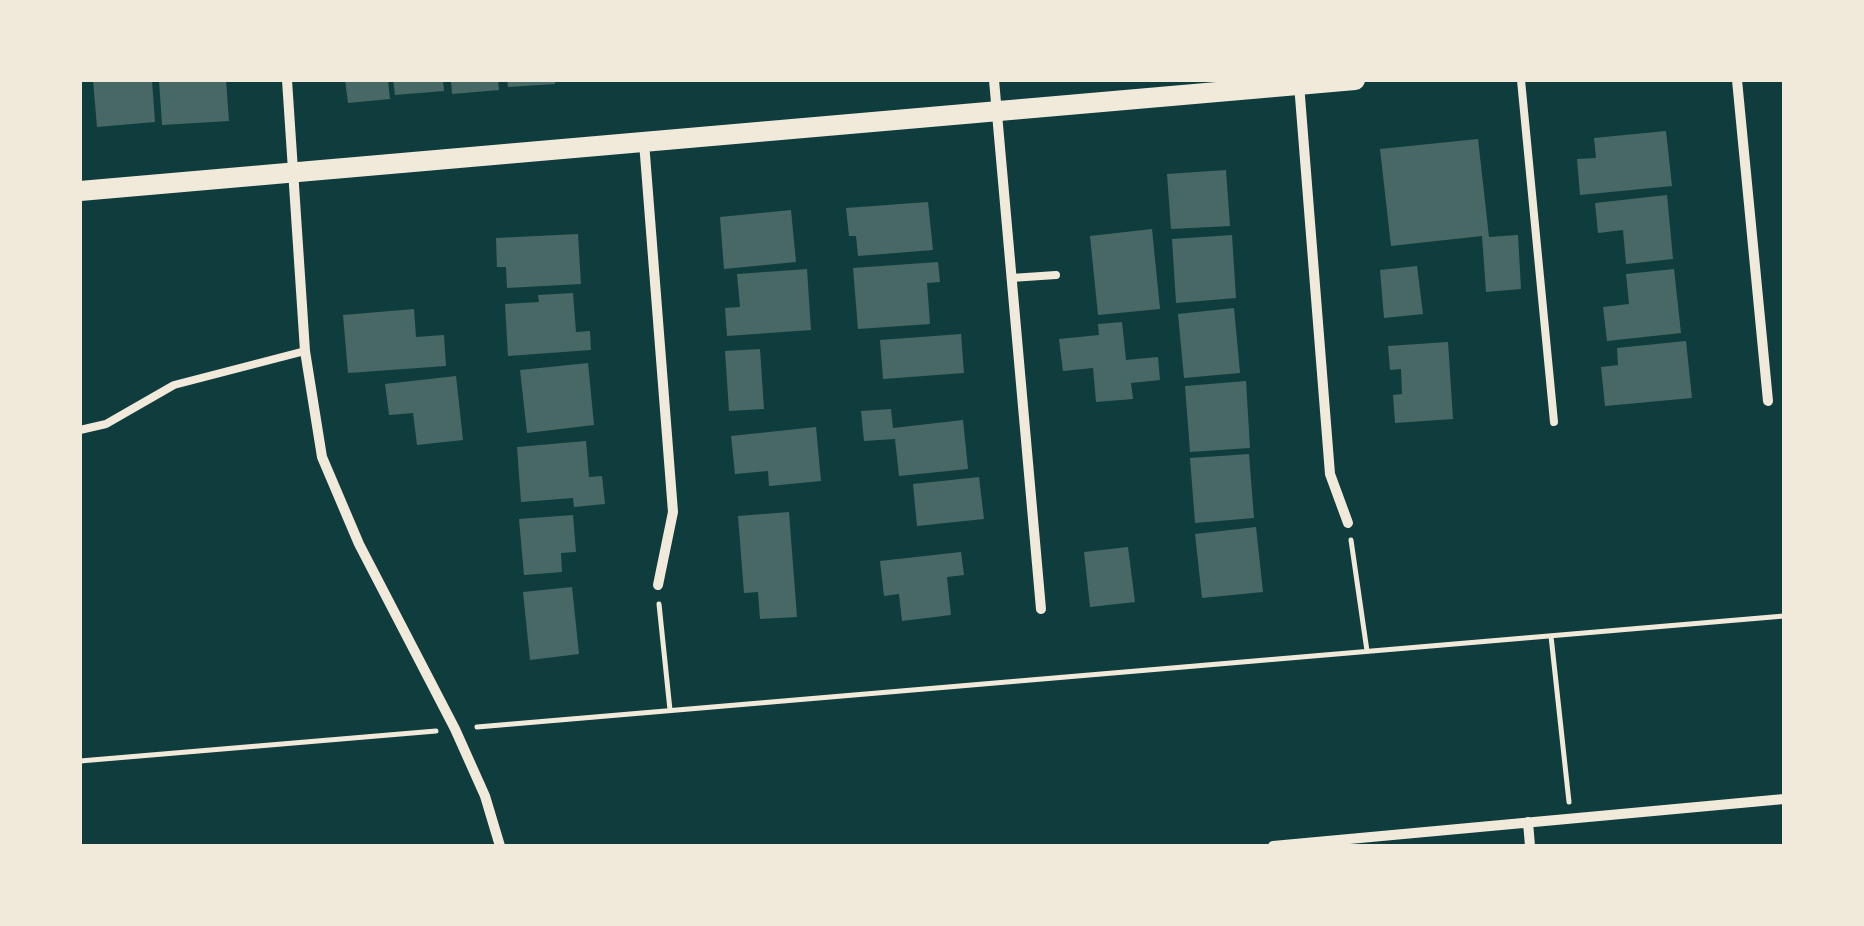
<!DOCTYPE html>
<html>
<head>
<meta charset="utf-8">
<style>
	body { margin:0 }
	#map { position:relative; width:1864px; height:926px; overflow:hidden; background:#0f3d3e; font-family:"PT Sans",sans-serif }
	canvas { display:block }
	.frame { position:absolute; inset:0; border:82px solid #f1e9da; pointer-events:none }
</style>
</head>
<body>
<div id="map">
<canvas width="1864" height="926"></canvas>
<div class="frame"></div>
</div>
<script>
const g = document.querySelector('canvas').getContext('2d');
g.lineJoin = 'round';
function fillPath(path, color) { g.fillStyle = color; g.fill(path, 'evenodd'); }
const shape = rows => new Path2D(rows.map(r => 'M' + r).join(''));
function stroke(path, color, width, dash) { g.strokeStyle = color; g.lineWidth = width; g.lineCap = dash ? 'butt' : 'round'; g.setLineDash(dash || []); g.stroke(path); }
fillPath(shape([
	[93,80,152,80,155,122,97,127],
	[159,80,226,80,229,121,162,125],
	[345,80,388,80,390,99,348,103],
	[393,80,443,80,444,91,395,95],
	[451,80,498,80,499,90,452,94],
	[507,80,555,80,555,84,508,87],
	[1666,131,1672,186,1580,195,1577,159,1596,158,1594,138],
	[1478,139,1489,237,1518,235,1521,289,1486,292,1482,236,1391,246,1380,149],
	[1226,170,1230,226,1171,229,1167,174],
	[1667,195,1673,259,1626,264,1623,230,1598,233,1595,203],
	[928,202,933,250,858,256,856,236,849,236,846,208],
	[791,210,796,262,724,269,720,217],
	[1152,229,1160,309,1098,315,1090,236],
	[578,234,581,284,507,288,506,267,497,267,496,238],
	[1232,235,1236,298,1176,303,1172,239],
	[938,262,940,282,927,283,930,324,858,329,853,268],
	[1417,266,1423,314,1384,318,1380,270],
	[807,269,811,330,727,336,725,308,740,307,737,274],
	[1674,269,1681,333,1607,341,1603,307,1629,304,1626,274],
	[573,293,576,332,590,331,591,350,508,356,505,304,539,302,538,295],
	[1234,308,1240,373,1184,378,1178,314],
	[414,309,416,337,444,335,446,366,348,373,343,315],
	[1122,322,1126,360,1158,357,1160,380,1131,383,1133,399,1096,402,1093,368,1063,371,1059,339,1099,335,1098,324],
	[961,334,964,373,883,379,880,340],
	[1686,341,1692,398,1605,406,1601,367,1618,365,1617,348],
	[1448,342,1453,419,1395,423,1393,395,1402,394,1401,369,1390,370,1388,346],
	[760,349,764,409,729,411,725,351],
	[588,363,594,425,527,433,520,370],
	[456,376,463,440,417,445,413,413,389,415,385,384],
	[1246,381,1250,448,1190,452,1185,386],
	[891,409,893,428,963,420,968,469,899,476,895,439,864,441,861,411],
	[816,427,821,481,769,486,768,471,735,474,731,436],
	[586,441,589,477,602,476,605,504,574,507,573,498,521,502,517,447],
	[1249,454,1254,518,1195,523,1190,458],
	[979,477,984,519,917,526,913,484],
	[789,512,797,617,760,619,758,592,744,593,738,516],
	[573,515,576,552,561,553,562,572,524,575,519,519],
	[1256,527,1263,592,1202,598,1195,534],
	[1128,547,1135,602,1090,607,1084,552],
	[961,552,964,575,947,577,951,615,902,621,899,594,884,596,880,561],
	[572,587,579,654,530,660,523,592]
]), '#486865');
stroke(shape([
	[1351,540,1367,651],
	[659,604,670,710],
	[1551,636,1569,802],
	[477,727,1784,616],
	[80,761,436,731]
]), '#f1e9da', 5);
stroke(shape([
	[1521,80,1554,422],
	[1011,278,1056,275],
	[80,430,106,424,174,385,305,351]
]), '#f1e9da', 8);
stroke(shape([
	[287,80,305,351,322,457,359,544,455,729,485,796,500,846],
	[994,80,1041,609],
	[1737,80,1768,401],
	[1299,84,1330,474,1348,523],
	[644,142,673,512,658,585],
	[1528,822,1530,846],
	[1273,846,1784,799]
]), '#f1e9da', 10);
stroke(shape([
	[80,191,1355,80]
]), '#f1e9da', 20);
</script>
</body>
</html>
